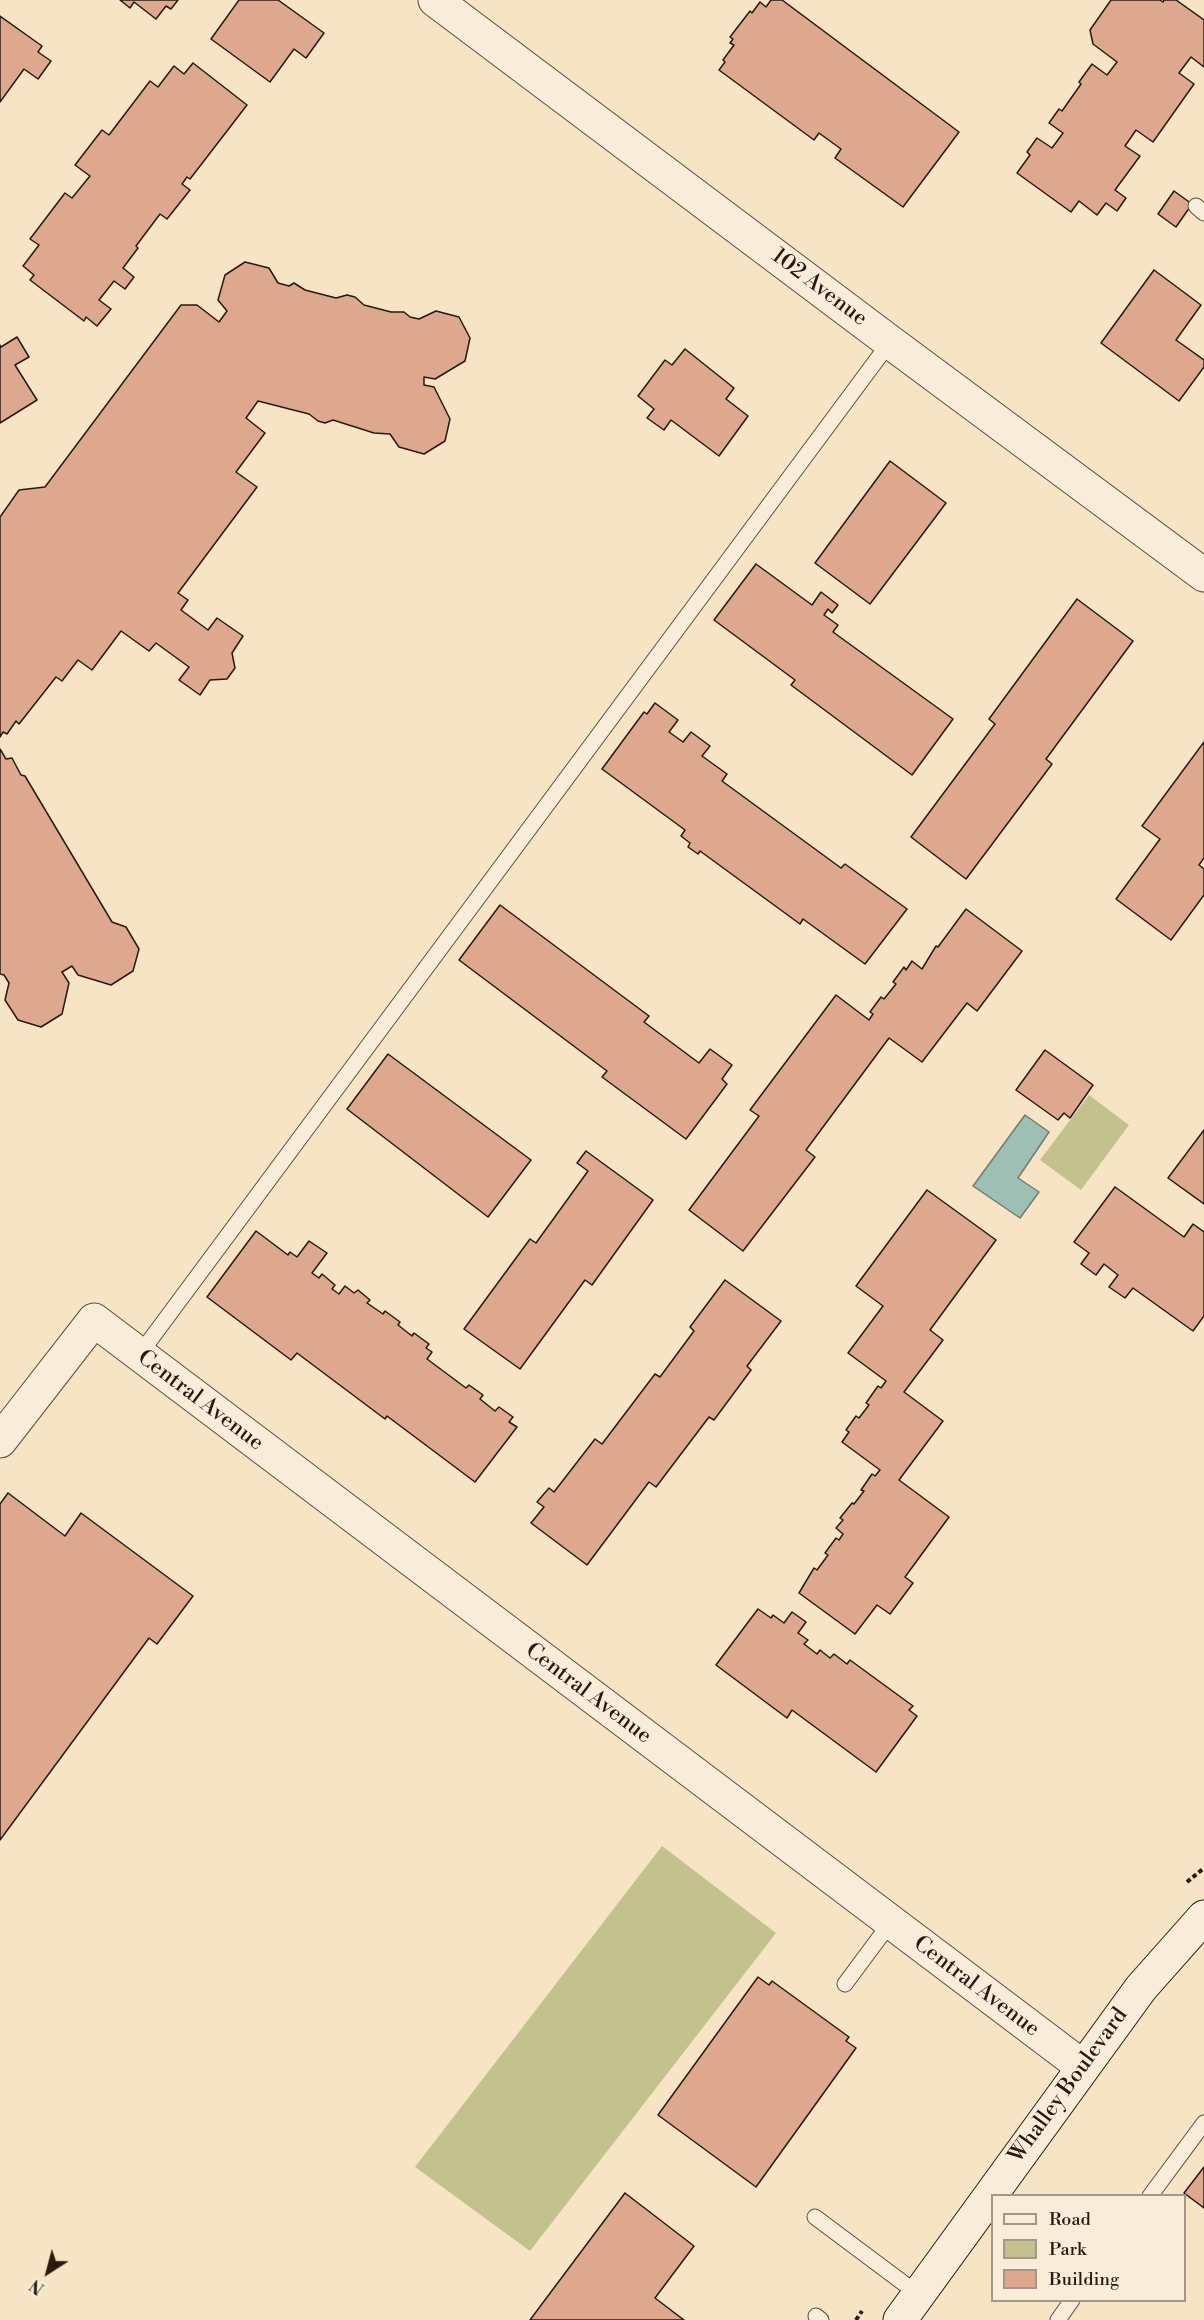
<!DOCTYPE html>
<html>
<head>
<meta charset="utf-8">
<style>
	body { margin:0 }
	#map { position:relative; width:1204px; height:2320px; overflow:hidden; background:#f6e4c4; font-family:"Libre Bodoni",serif }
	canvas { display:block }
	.legend { position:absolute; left:991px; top:2194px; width:195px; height:108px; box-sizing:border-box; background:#f9edd9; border:2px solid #a5988a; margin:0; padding:8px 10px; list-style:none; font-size:18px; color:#281913 }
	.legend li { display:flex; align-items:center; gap:12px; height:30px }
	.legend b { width:30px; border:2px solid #a5988a }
	.north { position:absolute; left:18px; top:2242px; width:60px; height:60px; -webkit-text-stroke:4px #f9edd9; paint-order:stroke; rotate:216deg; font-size:16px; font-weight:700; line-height:24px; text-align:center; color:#281913 }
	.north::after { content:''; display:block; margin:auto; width:21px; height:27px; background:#281913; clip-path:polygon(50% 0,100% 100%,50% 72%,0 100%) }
</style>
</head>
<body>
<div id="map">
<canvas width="1204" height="2320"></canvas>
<ul class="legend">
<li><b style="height:8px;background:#f9edd9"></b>Road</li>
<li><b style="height:16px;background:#c3c28f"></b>Park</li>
<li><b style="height:16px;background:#dea88e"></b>Building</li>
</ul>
<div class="north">N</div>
</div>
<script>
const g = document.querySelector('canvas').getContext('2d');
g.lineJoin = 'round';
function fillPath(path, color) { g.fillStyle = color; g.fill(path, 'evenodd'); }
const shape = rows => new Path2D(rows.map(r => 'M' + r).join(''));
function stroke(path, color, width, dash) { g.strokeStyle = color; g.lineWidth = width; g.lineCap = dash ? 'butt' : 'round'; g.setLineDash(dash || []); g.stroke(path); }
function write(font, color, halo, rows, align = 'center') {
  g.font = font + ' "Libre Bodoni",serif'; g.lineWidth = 4.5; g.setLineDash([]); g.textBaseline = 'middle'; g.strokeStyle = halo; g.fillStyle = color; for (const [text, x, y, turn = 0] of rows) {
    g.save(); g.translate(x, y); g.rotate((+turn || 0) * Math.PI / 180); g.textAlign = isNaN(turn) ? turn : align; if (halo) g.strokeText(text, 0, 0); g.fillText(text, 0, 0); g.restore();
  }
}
fillPath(shape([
	[1089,1095,1129,1125,1081,1190,1040,1160],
	[662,1846,776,1933,530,2251,415,2167]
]), '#c3c28f');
const water = shape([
	[1025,1115,1049,1132,1018,1178,1039,1192,1020,1218,973,1186,1025,1115]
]);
fillPath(water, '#9dbfb4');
stroke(water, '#6e7d74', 1.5);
const building = shape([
	[120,0,178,0,171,9,166,6,156,19,134,2,130,8,120,0],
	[239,0,278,0,324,33,306,58,294,49,270,82,211,39,239,0],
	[771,0,782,0,959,132,903,207,835,158,841,149,819,133,814,140,719,70,725,62,723,60,734,45,730,43,733,39,730,37,750,11,752,13,760,2,766,7,771,0],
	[1111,0,1160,0,1163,2,1164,0,1176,0,1204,20,1204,67,1191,57,1179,73,1194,84,1153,142,1136,130,1125,146,1140,156,1115,190,1126,198,1117,211,1106,203,1097,215,1079,201,1071,212,1017,173,1030,155,1027,152,1037,138,1052,148,1063,133,1049,123,1059,109,1062,111,1081,84,1079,82,1092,64,1107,75,1117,62,1093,44,1090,30,1111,0],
	[0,16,42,46,38,52,51,61,38,79,24,69,0,102,0,16],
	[193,63,247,105,190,179,187,177,182,184,190,190,167,219,160,214,136,246,138,248,123,268,134,277,125,289,114,281,99,300,111,309,97,326,86,317,84,321,30,280,34,275,23,266,39,245,30,239,65,193,72,198,90,176,75,165,102,130,109,135,150,81,158,87,174,66,184,74,193,63],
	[1174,191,1192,204,1176,227,1158,214,1174,191],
	[245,262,269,268,278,283,289,286,294,283,305,290,336,298,347,295,355,297,364,305,391,312,404,312,410,317,419,319,436,311,459,317,470,338,465,361,435,379,424,377,424,385,434,387,450,419,445,441,424,454,399,447,390,434,374,433,333,420,325,423,318,421,309,414,258,401,246,418,265,433,236,472,257,487,178,593,188,600,181,610,208,630,217,618,243,636,232,653,235,668,227,679,210,680,200,695,179,680,189,667,156,643,149,651,121,631,92,670,78,660,62,681,56,677,19,724,16,721,7,734,3,732,0,737,0,517,19,490,45,487,181,305,197,305,219,322,227,311,218,300,225,275,245,262],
	[1154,270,1201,305,1176,340,1204,360,1204,367,1179,401,1101,343,1154,270],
	[17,337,29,357,15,365,37,400,0,423,0,345,1,347,17,337],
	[685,349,734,388,726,399,748,416,719,456,671,420,664,430,647,418,654,409,638,396,665,360,672,365,685,349],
	[890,461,946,503,870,604,815,563,890,461],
	[756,564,812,605,821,592,838,605,832,613,828,609,824,615,838,625,833,632,953,719,912,775,791,685,795,680,714,620,756,564],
	[1077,599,1133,641,1046,759,1052,764,966,879,911,837,995,724,989,719,1077,599],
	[655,703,678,720,669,732,683,742,691,732,710,746,702,756,727,774,722,781,841,868,845,864,907,909,865,964,803,919,800,924,700,851,698,854,688,847,690,843,681,836,685,830,602,769,644,712,647,714,655,703],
	[1204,742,1204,858,1199,865,1204,869,1204,895,1171,940,1116,899,1160,839,1142,826,1204,742],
	[0,749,6,759,12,758,21,775,25,776,112,922,126,927,139,949,133,971,111,985,78,975,72,966,62,972,69,983,62,1014,41,1027,18,1020,5,1000,9,983,4,975,0,974,0,749],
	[500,905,649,1016,644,1022,699,1063,710,1049,732,1065,722,1079,727,1084,686,1139,602,1077,607,1071,459,960,500,905],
	[966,909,1022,951,977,1011,967,1003,922,1062,889,1038,806,1150,815,1157,743,1251,689,1210,759,1116,750,1110,836,995,869,1020,873,1014,870,1012,881,997,884,999,896,984,893,982,904,967,906,970,912,961,922,969,936,946,938,947,966,909],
	[1045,1050,1093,1085,1070,1118,1064,1113,1058,1120,1016,1090,1045,1050],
	[388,1054,531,1160,488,1217,347,1109,388,1054],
	[1204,1130,1204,1204,1168,1178,1204,1130],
	[586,1151,653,1200,592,1285,585,1280,520,1369,464,1329,530,1239,536,1243,588,1171,577,1163,586,1151],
	[1115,1187,1184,1237,1193,1224,1204,1232,1204,1316,1193,1331,1133,1288,1125,1298,1109,1287,1118,1275,1104,1264,1096,1275,1081,1264,1089,1253,1074,1242,1115,1187],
	[927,1190,996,1240,930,1330,943,1340,904,1392,943,1421,899,1480,949,1517,905,1577,913,1583,890,1614,877,1605,855,1634,799,1593,814,1568,817,1570,828,1555,825,1553,836,1538,839,1540,843,1534,836,1528,843,1520,840,1518,852,1503,854,1504,864,1491,861,1490,872,1474,875,1476,880,1470,842,1442,849,1432,846,1430,856,1416,859,1418,869,1405,866,1403,878,1386,881,1388,886,1381,848,1353,883,1306,856,1286,927,1190],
	[256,1231,288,1255,290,1252,297,1257,309,1241,327,1253,312,1273,319,1278,322,1274,335,1285,332,1289,339,1294,345,1286,354,1293,358,1290,370,1300,367,1303,383,1314,385,1311,400,1322,398,1325,412,1336,414,1333,429,1344,426,1348,432,1352,427,1359,466,1388,469,1385,483,1395,480,1399,495,1411,499,1407,513,1417,509,1422,517,1427,475,1482,387,1416,385,1419,297,1353,291,1360,207,1297,256,1231],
	[725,1280,781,1321,747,1366,751,1370,714,1420,709,1417,656,1487,649,1482,587,1565,531,1523,544,1507,537,1502,549,1488,554,1492,595,1439,602,1444,655,1374,660,1377,694,1331,690,1327,725,1280],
	[8,1493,65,1536,81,1513,193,1596,157,1644,149,1638,0,1840,0,1504,8,1493],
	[758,1609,771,1618,773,1615,784,1623,792,1612,806,1622,798,1633,808,1640,804,1644,817,1654,820,1650,830,1658,834,1654,847,1664,850,1660,913,1706,909,1710,917,1716,876,1772,792,1710,787,1718,716,1665,758,1609],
	[758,1977,769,1985,772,1981,849,2037,846,2041,856,2048,756,2187,658,2115,758,1977],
	[1204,2167,1204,2208,1184,2193,1204,2167],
	[625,2193,694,2246,655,2298,684,2320,530,2320,625,2193]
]);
fillPath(building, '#dea88e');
stroke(building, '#281913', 1.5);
const service = shape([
	[1196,206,1204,213],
	[139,1355,890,342],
	[845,1984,891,1922],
	[1150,2196,1204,2123],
	[815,2217,918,2294],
	[816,2316,821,2320],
	[1058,2320,1072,2300]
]);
const tertiary = shape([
	[435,0,890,342,1204,575],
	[0,1441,94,1320,1083,2067]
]);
const secondary = shape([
	[900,2320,1141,1988,1204,1917]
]);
stroke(service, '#5c4c3f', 17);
stroke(tertiary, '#5c4c3f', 35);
stroke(secondary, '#281913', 35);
stroke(shape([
	[1187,1882,1204,1868],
	[856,2320,862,2311]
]), '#281913', 4, [4.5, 3]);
stroke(service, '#f9edd9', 15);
stroke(tertiary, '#f9edd9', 33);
stroke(secondary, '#f9edd9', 33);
write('22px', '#281913', '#f9edd9', [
	["102 Avenue",819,288,37],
	["Central Avenue",200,1401,37],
	["Central Avenue",588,1694,37],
	["Central Avenue",976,1987,37],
	["Whalley Boulevard",1069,2086,-54]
]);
</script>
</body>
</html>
